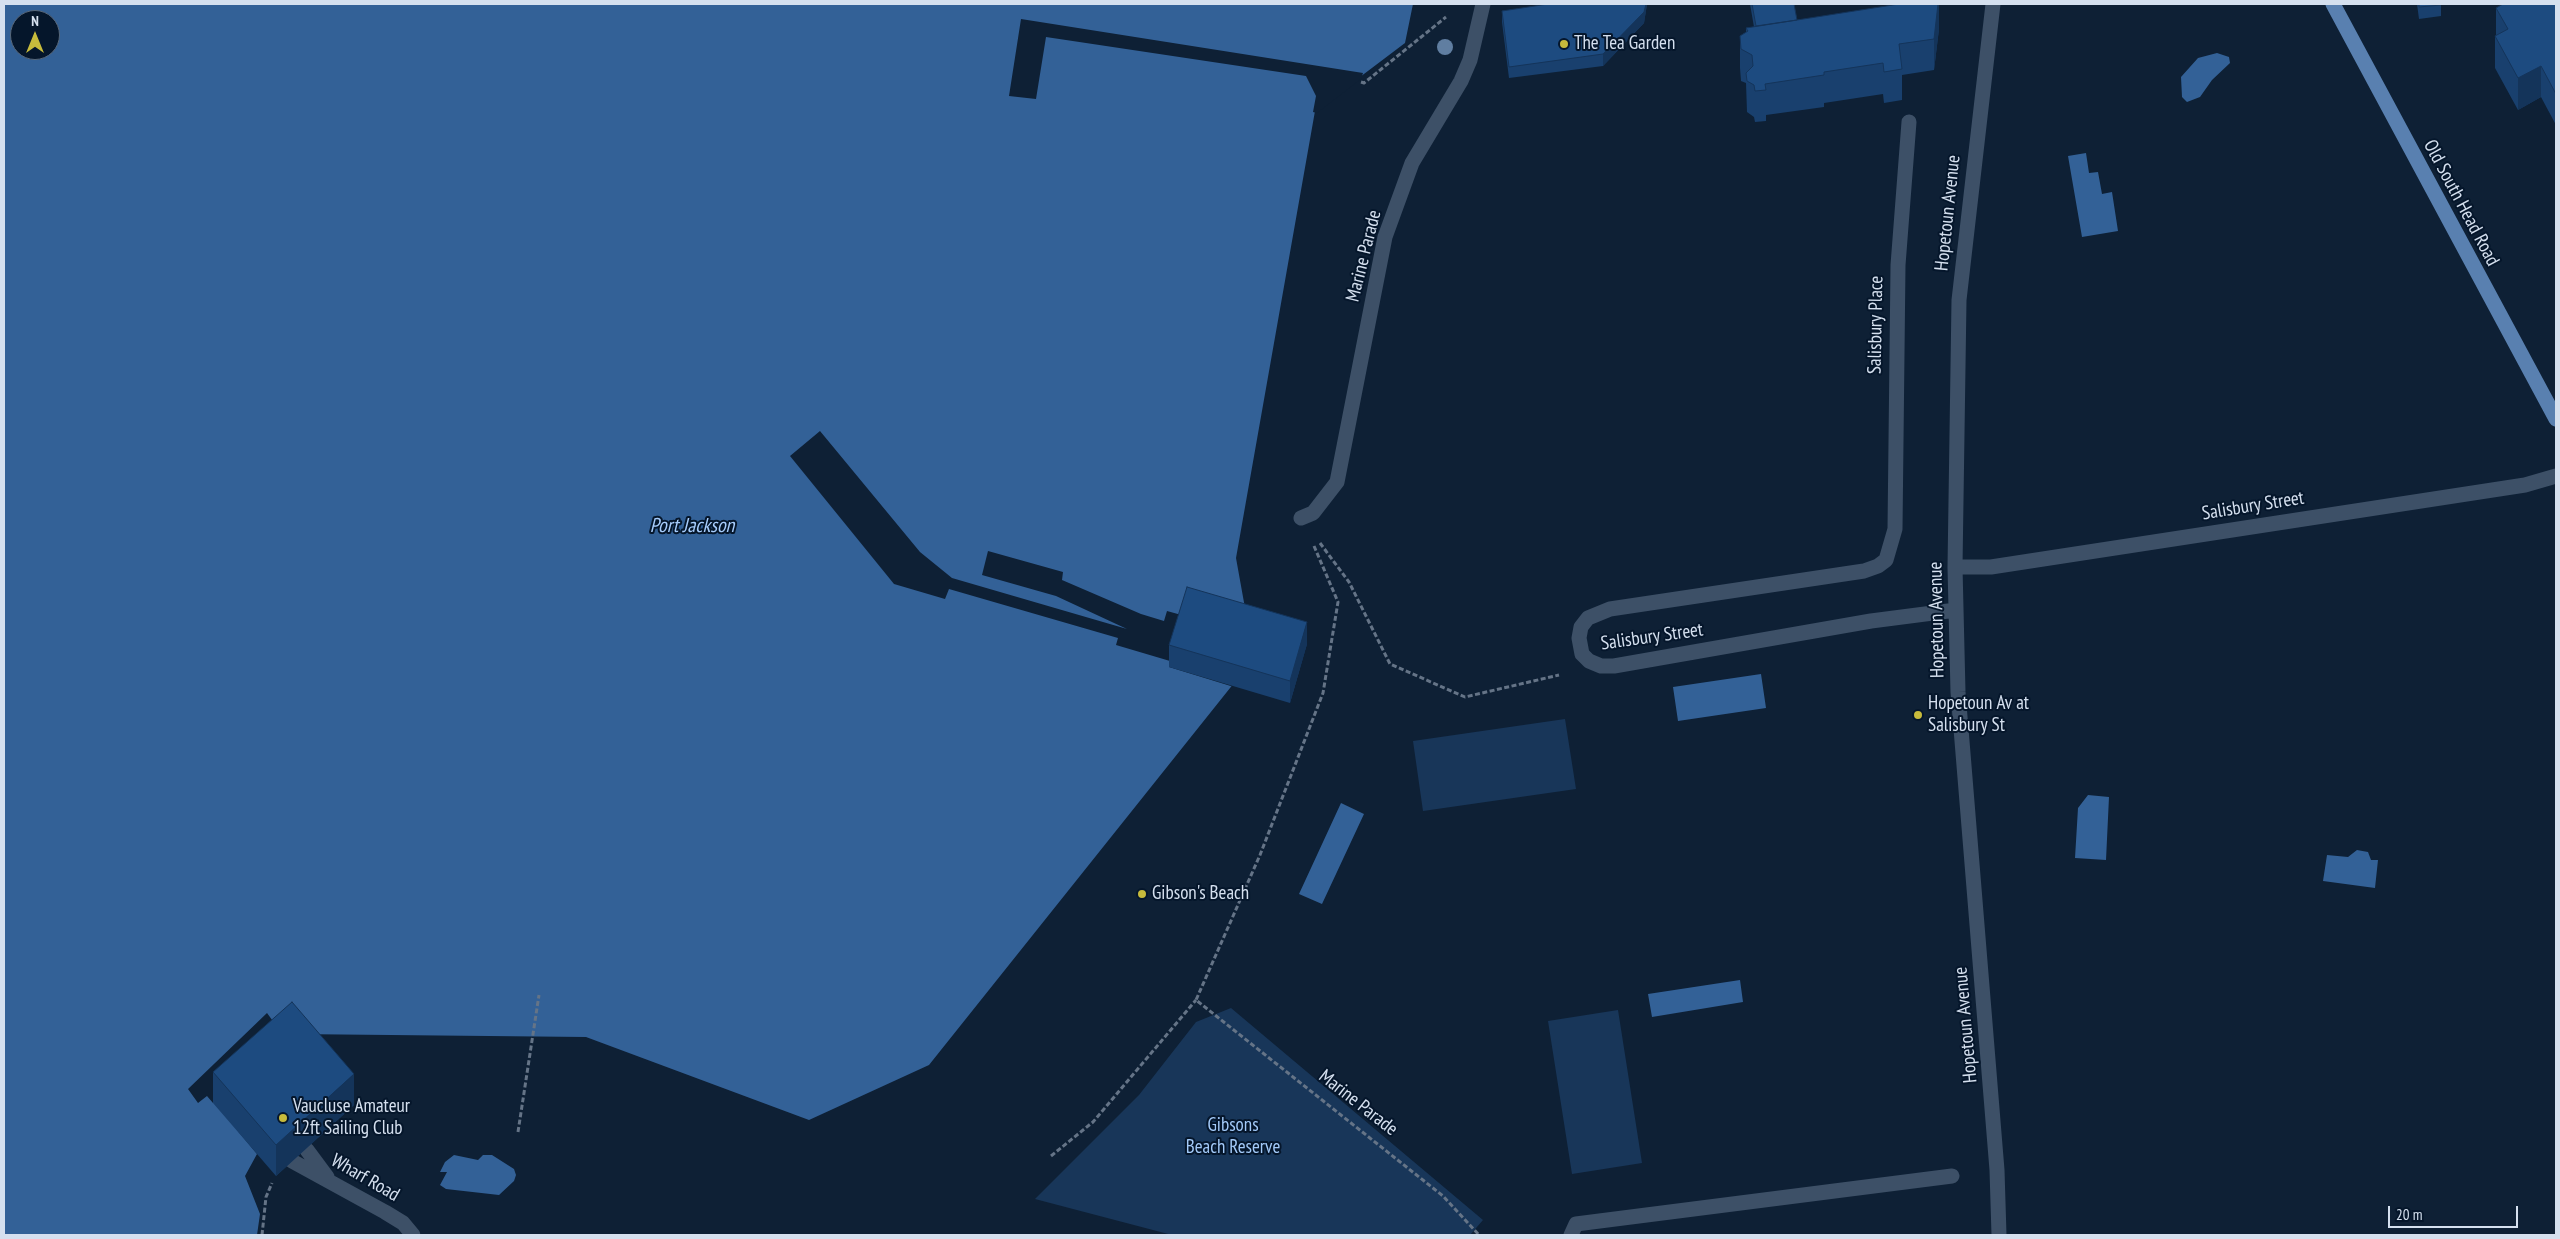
<!DOCTYPE html>
<html>
<head>
<meta charset="utf-8">
<style>
	body { margin:0 }
	#map { position:relative; width:2560px; height:1239px; overflow:hidden; background:#0e2035; font-family:"PT Sans Narrow",sans-serif }
	canvas { display:block }
	.frame { position:absolute; inset:0; border:5px solid #d5e0ef; pointer-events:none }
	.north { position:absolute; left:10px; top:10px; width:50px; height:50px; box-sizing:border-box; background:#05162b; border:1px solid #586779; border-radius:50%; rotate:0deg; font-size:14px; font-weight:700; line-height:20px; text-align:center; color:#d5e0ef }
	.north::after { content:''; display:block; margin:auto; width:18px; height:22px; background:#c7bb3c; clip-path:polygon(50% 0,100% 100%,50% 72%,0 100%) }
	.scale { position:absolute; left:2388px; top:1206px; width:130px; height:22px; box-sizing:border-box; border:2px solid #d5e0ef; border-top:0; padding-left:6px; font-size:15px; line-height:18px; white-space:nowrap; color:#d5e0ef; -webkit-text-stroke:4px #05162b; paint-order:stroke }
</style>
</head>
<body>
<div id="map">
<canvas width="2560" height="1239"></canvas>
<div class="frame"></div>
<div class="north">N</div>
<div class="scale">20 m</div>
</div>
<script>
const g = document.querySelector('canvas').getContext('2d');
g.lineJoin = 'round';
function fillPath(path, color) { g.fillStyle = color; g.fill(path, 'evenodd'); }
const shape = rows => new Path2D(rows.map(r => 'M' + r).join(''));
function stroke(path, color, width, dash) { g.strokeStyle = color; g.lineWidth = width; g.lineCap = dash ? 'butt' : 'round'; g.setLineDash(dash || []); g.stroke(path); }
function write(font, color, halo, rows, align = 'center') {
  g.font = font + ' "PT Sans Narrow",sans-serif'; g.lineWidth = 4; g.setLineDash([]); g.textBaseline = 'middle'; g.strokeStyle = halo; g.fillStyle = color; for (const [text, x, y, turn = 0] of rows) {
    g.save(); g.translate(x, y); g.rotate((+turn || 0) * Math.PI / 180); g.textAlign = isNaN(turn) ? turn : align; if (halo) g.strokeText(text, 0, 0); g.fillText(text, 0, 0); g.restore();
  }
}
fillPath(shape([
	[1565,719,1576,789,1423,811,1413,741],
	[1231,1008,1483,1220,1470,1235,1172,1235,1035,1199,1139,1095,1196,1022],
	[1618,1010,1642,1163,1572,1174,1548,1021]
]), '#183659');
fillPath(shape([
	[4,4,1413,4,1405,43,1315,111,1236,558,1254,658,929,1065,809,1120,586,1037,292,1034,237,1130,257,1154,245,1176,260,1214,257,1235,4,1235],
	[20,20,50,20,50,50,20,50],
	[2217,53,2229,57,2230,63,2212,80,2200,97,2187,102,2182,97,2181,77,2198,58],
	[2086,153,2089,173,2098,172,2102,194,2112,192,2118,231,2082,237,2068,156],
	[1761,674,1766,708,1678,721,1673,687],
	[2088,795,2109,797,2106,860,2075,858,2078,808],
	[1341,803,1364,814,1322,904,1299,894],
	[2357,850,2368,852,2371,860,2378,860,2375,888,2323,881,2327,855,2348,857],
	[1740,980,1743,1002,1652,1017,1648,994],
	[454,1155,478,1160,483,1155,492,1155,514,1169,516,1175,514,1181,499,1195,446,1189,440,1185,447,1172,440,1172,445,1162]
]), '#336197');
fillPath(shape([
	[1021,19,1363,73,1361,79,1317,113,1313,112,1316,96,1306,76,1046,37,1036,99,1009,96],
	[820,431,920,552,952,578,1127,629,1056,596,982,575,988,551,1063,572,1062,580,1141,614,1164,621,1167,611,1185,616,1256,659,1234,687,1169,667,1170,661,1116,645,1118,638,949,589,945,599,894,584,790,456],
	[267,1013,286,1039,213,1103,207,1096,198,1103,188,1089]
]), '#0e2035');
stroke(shape([
	[1361,82,1364,83,1446,17],
	[1320,543,1349,582,1390,664,1465,697,1559,675],
	[1314,546,1338,602,1323,693,1260,855,1196,1000,1443,1196,1479,1235],
	[518,1132,539,995],
	[1051,1156,1093,1122,1196,1000],
	[262,1235,266,1197,272,1183]
]), '#657487', 3, [5, 2.5]);
stroke(shape([
	[1993,4,1959,300,1955,567,1958,692,1997,1170,1999,1235],
	[1909,122,1898,265,1895,529,1886,560,1878,566,1864,571,1610,609,1588,618,1581,627,1579,638,1582,654,1589,661,1601,666,1614,666,1871,621,1956,610],
	[1301,518,1313,513,1337,482,1385,237,1412,163,1461,81,1470,60,1483,4],
	[1955,567,1991,567,2525,485,2556,476],
	[307,1150,327,1177],
	[292,1161,385,1212,403,1223,413,1235],
	[1571,1235,1576,1224,1952,1176]
]), '#3d5067', 15);
stroke(shape([
	[2333,4,2556,419]
]), '#5980b0', 15);
g.fillStyle = '#607ea1';
for (const [x, y] of [
	[1445,47]
]) { g.beginPath(); g.arc(x, y, 8, 0, 2 * Math.PI); g.fill(); }
fillPath(shape([
	[1542,4,1647,4,1644,23,1603,66,1509,78,1502,22,1502,11,1543,5],
	[1750,4,1794,4,1797,20,1939,4,1939,29,1934,70,1902,75,1902,100,1884,103,1883,94,1824,103,1824,107,1766,115,1766,121,1755,122,1754,117,1747,112,1746,83,1741,81,1740,68,1740,36,1746,32,1746,28,1754,27],
	[2417,4,2441,4,2441,16,2419,19],
	[2556,4,2556,125,2541,97,2518,110,2495,68,2495,36,2496,36,2496,8],
	[1307,644,1290,703,1169,667,1169,645],
	[213,1072,354,1105,276,1176,213,1103]
]), '#19406e');
fillPath(shape([
	[1646,4,1647,4,1644,23,1603,66,1603,54],
	[1938,4,1939,4,1939,29,1934,70,1934,39],
	[2541,66,2541,97,2518,110,2518,78],
	[1307,622,1307,644,1290,703,1290,681],
	[354,1074,354,1105,276,1176,276,1145]
]), '#14345a');
const building = shape([
	[1548,4,1646,4,1644,12,1603,54,1509,67,1502,11,1548,4],
	[1752,4,1794,4,1797,20,1756,26,1752,4],
	[1899,4,1938,4,1934,39,1899,44,1902,69,1884,72,1883,63,1824,72,1824,75,1765,84,1766,90,1755,91,1754,85,1747,81,1746,73,1753,66,1752,55,1741,49,1740,36,1748,31,1746,28,1899,4],
	[2419,4,2441,4,2441,5,2419,7,2419,4],
	[2503,4,2556,4,2556,94,2541,66,2518,78,2495,36,2508,29,2496,8,2503,4],
	[1187,587,1307,622,1290,681,1169,645,1187,587],
	[292,1002,354,1074,276,1145,213,1072,292,1002]
]);
fillPath(building, '#1d4b80');
stroke(building, '#14345a', 1);
for (const [x, y, r, color] of [
	[1564,44,5,"#c7bb3c"],
	[1918,715,5,"#c7bb3c"],
	[1142,894,5,"#c7bb3c"],
	[283,1118,5,"#c7bb3c"]
]) { const dot = new Path2D(); dot.arc(x, y, r, 0, 2 * Math.PI); g.fillStyle = color; g.fill(dot); stroke(dot, '#05162b', 2); }
write('19px', '#d5e0ef', '#05162b', [
	["The Tea Garden",1574,44],
	["Hopetoun Av at",1928,704],
	["Salisbury St",1928,726],
	["Gibson's Beach",1152,894],
	["Vaucluse Amateur",293,1107],
	["12ft Sailing Club",293,1129]
], 'left');
write('19px', '#d5e0ef', '#05162b', [
	["Old South Head Road",2461,203,62],
	["Hopetoun Avenue",1948,213,-84],
	["Marine Parade",1364,256,-76],
	["Salisbury Place",1876,325,-89],
	["Salisbury Street",2253,506,-9],
	["Hopetoun Avenue",1937,620,-91],
	["Salisbury Street",1652,637,-8],
	["Hopetoun Avenue",1966,1025,-95],
	["Marine Parade",1358,1103,38],
	["Wharf Road",365,1178,30]
]);
write('19px', '#a3caf9', '#05162b', [
	["Gibsons",1233,1126],
	["Beach Reserve",1233,1148]
]);
write('italic 20px', '#a7cdfd', '#05162b', [
	["Port Jackson",692,526]
]);
</script>
</body>
</html>
